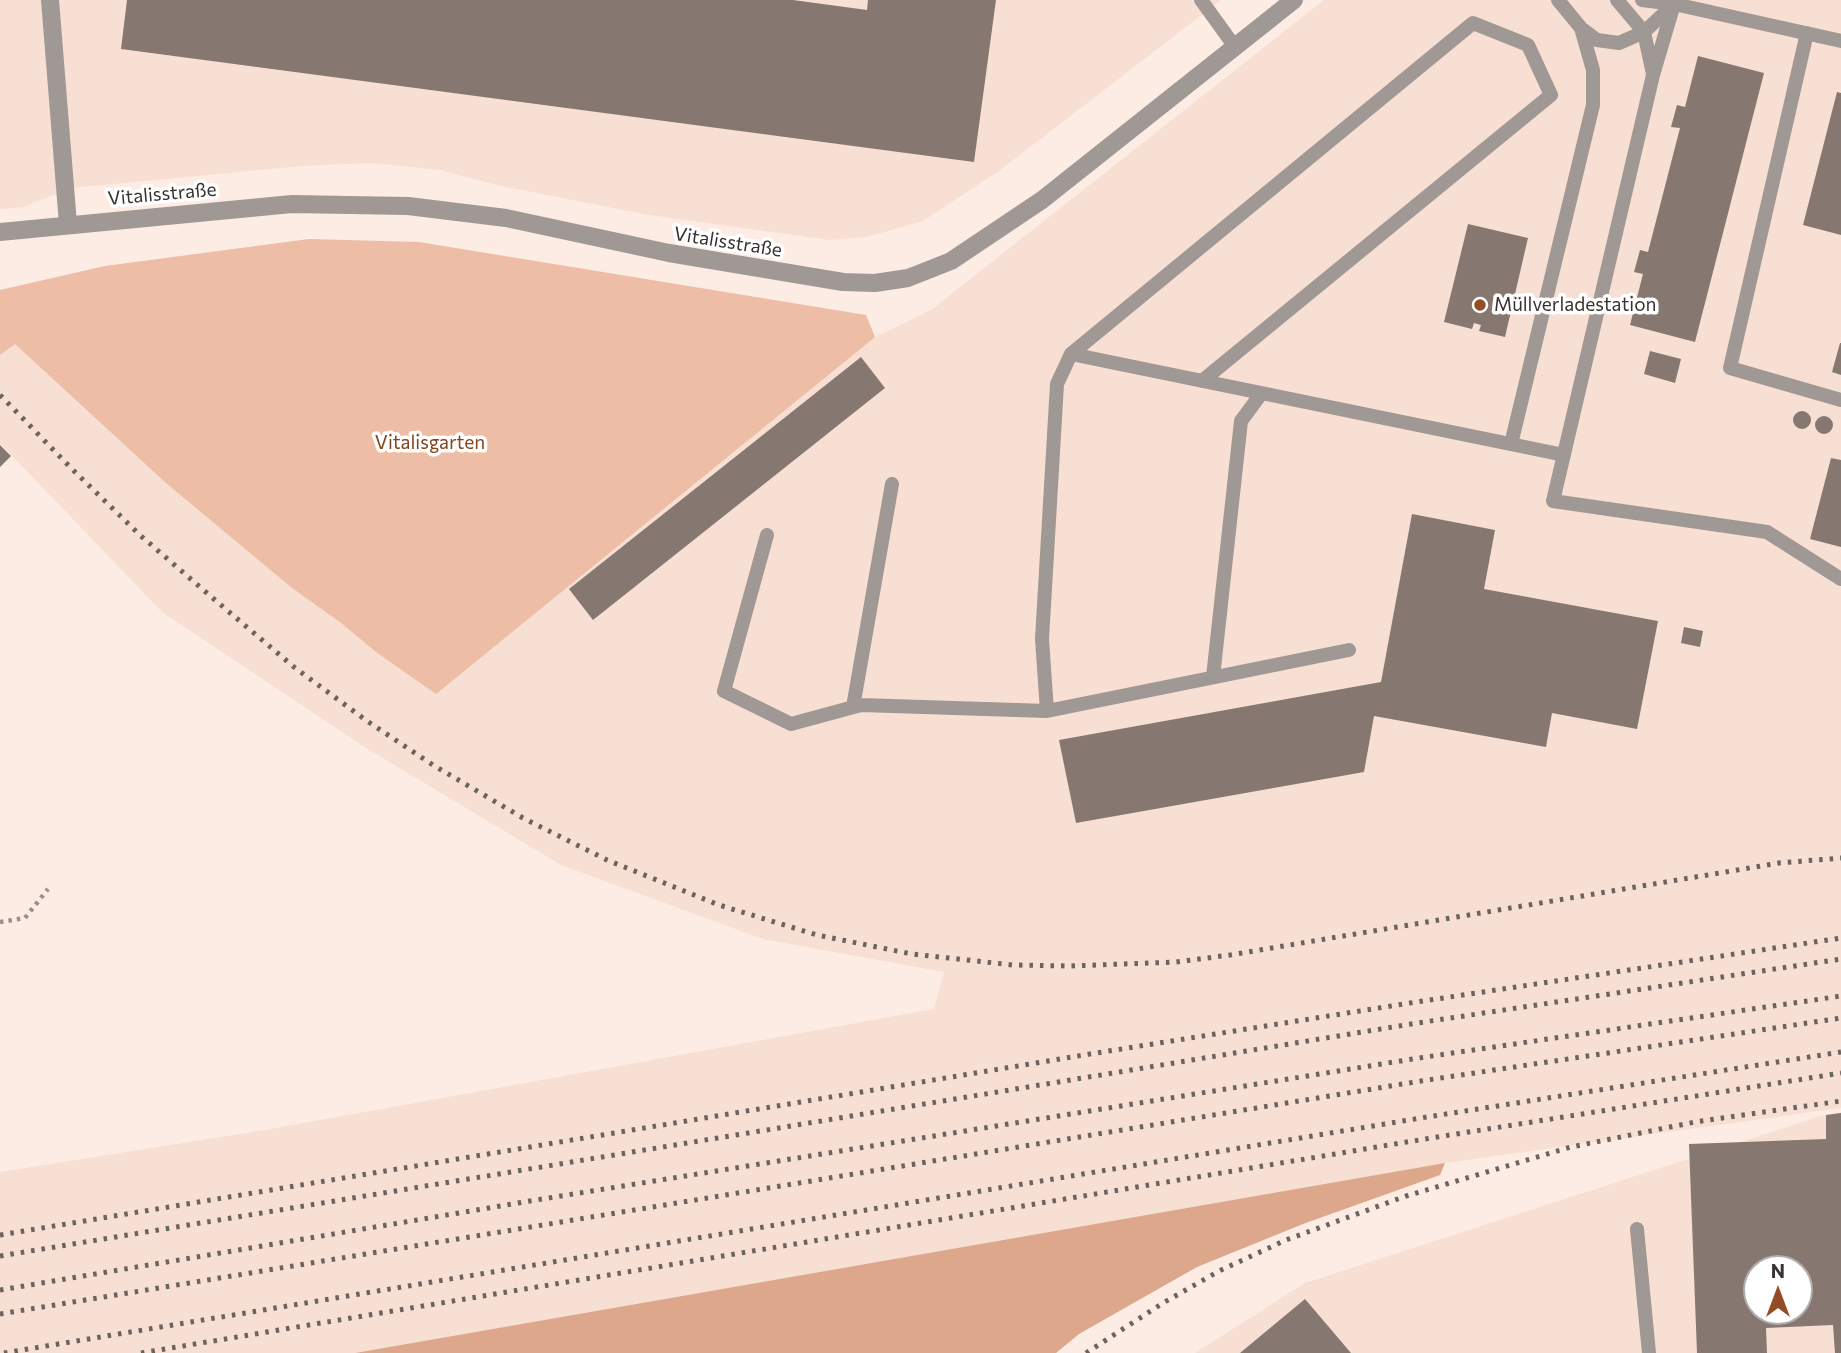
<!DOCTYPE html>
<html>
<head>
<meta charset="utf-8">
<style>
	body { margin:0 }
	#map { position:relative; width:1841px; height:1353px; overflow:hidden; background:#fcece4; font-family:Commissioner,sans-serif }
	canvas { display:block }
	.north { position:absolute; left:1743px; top:1255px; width:70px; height:70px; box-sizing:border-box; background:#fff; border:2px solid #b0adac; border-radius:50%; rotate:0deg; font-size:19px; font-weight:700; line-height:28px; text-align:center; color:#393330 }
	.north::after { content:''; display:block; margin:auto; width:24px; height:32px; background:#934d25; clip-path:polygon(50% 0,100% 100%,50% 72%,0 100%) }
</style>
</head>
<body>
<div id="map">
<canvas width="1841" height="1353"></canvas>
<div class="north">N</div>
</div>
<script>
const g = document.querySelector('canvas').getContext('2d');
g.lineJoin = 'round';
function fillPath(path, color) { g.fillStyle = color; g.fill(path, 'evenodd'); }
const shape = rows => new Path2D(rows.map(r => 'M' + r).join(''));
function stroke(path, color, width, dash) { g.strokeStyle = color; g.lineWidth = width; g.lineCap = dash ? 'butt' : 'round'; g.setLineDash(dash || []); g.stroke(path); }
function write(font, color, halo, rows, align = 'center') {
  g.font = font + ' Commissioner,sans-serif'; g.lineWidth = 7; g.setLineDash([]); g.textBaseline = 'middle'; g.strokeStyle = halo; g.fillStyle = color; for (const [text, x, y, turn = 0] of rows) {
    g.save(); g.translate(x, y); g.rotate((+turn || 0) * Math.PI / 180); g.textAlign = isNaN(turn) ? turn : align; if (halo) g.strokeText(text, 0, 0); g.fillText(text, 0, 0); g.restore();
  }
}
fillPath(shape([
	[0,0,1221,0,999,171,923,221,867,237,830,240,649,215,501,186,440,170,371,163,302,166,71,188,23,207,0,209],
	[1324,0,1841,0,1841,1108,1445,1163,355,1353,0,1353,0,1172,265,1130,934,1009,944,972,763,939,561,865,366,748,162,612,0,443,0,355,15,343,167,484,292,588,341,623,376,652,875,337,931,310],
	[1841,1112,1841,1353,1195,1353,1305,1283,1821,1116],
	[1757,1269,1799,1269,1799,1311,1757,1311]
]), '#f7dfd3');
fillPath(shape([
	[309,239,419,242,866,315,875,337,436,694,376,652,341,623,292,588,167,484,15,344,0,355,0,290,105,266]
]), '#edbda5');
fillPath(shape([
	[1445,1163,1440,1175,1303,1224,1197,1267,1079,1334,1056,1353,355,1353]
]), '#dca78b');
fillPath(shape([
	[127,0,793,0,867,10,868,0,996,0,974,162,121,49],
	[1698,56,1764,73,1695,342,1630,325,1643,274,1634,272,1640,250,1648,252,1680,128,1671,127,1677,105,1685,107],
	[1837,92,1841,93,1841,235,1803,225],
	[1468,224,1528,238,1505,337,1479,331,1481,325,1474,323,1472,329,1444,322],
	[1840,343,1841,343,1841,375,1832,372],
	[1650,351,1681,359,1675,383,1644,374],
	[861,357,885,388,593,620,569,589],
	'1793 420a9 9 0 1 1 18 0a9 9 0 1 1-18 0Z',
	'1815 425a9 9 0 1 1 18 0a9 9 0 1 1-18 0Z',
	[0,445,11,456,0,467],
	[1831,458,1841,460,1841,547,1810,539],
	[1412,514,1495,530,1484,589,1658,621,1637,729,1552,713,1546,747,1374,716,1364,772,1076,823,1059,740,1381,682],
	[1684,627,1703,631,1700,647,1681,643],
	[1841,1113,1841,1353,1835,1353,1833,1325,1766,1328,1767,1353,1697,1353,1689,1144,1826,1139,1826,1115],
	[1757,1269,1799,1269,1799,1311,1757,1311],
	[1305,1299,1351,1353,1240,1353]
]), '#867871');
stroke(shape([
	[0,922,25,918,48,889]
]), '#9a8f8a', 4.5, [3.5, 5]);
stroke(shape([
	[1201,0,1235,47],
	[1617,0,1644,32,1653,74],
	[1642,0,1674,4,1653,75,1553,501,1767,532,1841,579],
	[1674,4,1841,41],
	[1581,28,1597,40,1619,43,1644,32,1673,5],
	[1807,33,1730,368,1841,400],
	[1071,354,1473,23,1528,45,1551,95,1202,381],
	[1511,444,1593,105,1593,70,1581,28,1558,0],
	[767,535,724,691,791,724,861,705,1047,711,1042,639,1057,384,1071,354,1564,455],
	[1213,677,1241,421,1261,394],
	[853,707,892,484],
	[1047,711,1349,650],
	[1637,1229,1649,1353]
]), '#9f9895', 14);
stroke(shape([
	[50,0,68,224]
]), '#9f9895', 18);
stroke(shape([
	[0,232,292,204,408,206,506,218,669,253,843,282,875,283,908,278,951,261,1042,200,1294,0]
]), '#9f9895', 18);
stroke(shape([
	[0,395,73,470,141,536,215,600,294,667,367,721,433,765,523,818,607,860,719,905,817,935,912,954,1013,965,1070,966,1176,962,1230,955,1779,863,1841,858],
	[0,1235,1090,1054,1410,1003,1841,938],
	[0,1256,1411,1024,1841,959],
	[0,1290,536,1200,1419,1058,1841,996],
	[0,1314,1421,1081,1841,1018],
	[4,1353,1427,1117,1841,1052],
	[141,1353,1431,1138,1841,1073],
	[1086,1353,1163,1303,1219,1271,1286,1240,1406,1196,1571,1147,1695,1122,1841,1101]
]), '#6b635e', 5, [3.5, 7]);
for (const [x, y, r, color] of [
	[1480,305,7,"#934d25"]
]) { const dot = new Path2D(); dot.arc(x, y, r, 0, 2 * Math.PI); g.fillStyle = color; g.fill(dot); stroke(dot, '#fff', 2.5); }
write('19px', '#393330', '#fff', [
	["Vitalisstraße",162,194,-5],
	["Vitalisstraße",728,242,9]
]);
write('19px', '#393330', '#fff', [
	["Müllverladestation",1494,305]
], 'left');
write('19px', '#85431c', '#fff', [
	["Vitalisgarten",430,443]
]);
</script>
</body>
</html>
